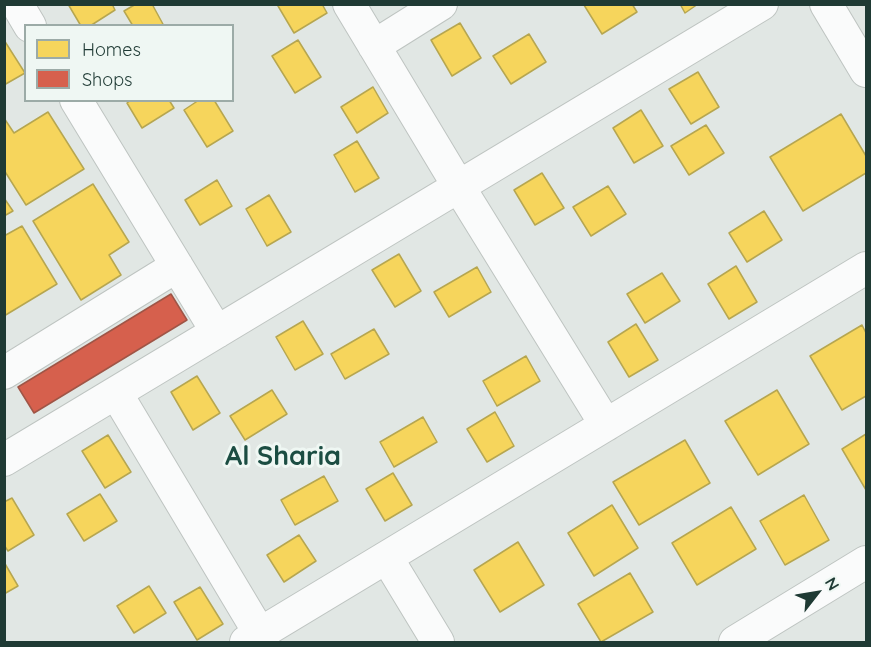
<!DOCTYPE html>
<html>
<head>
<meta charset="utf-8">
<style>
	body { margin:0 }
	#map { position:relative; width:871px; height:647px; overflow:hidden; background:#e1e7e4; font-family:Quicksand,sans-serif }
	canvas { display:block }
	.frame { position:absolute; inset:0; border:6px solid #1f3a34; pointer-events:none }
	.legend { position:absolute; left:24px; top:24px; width:210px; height:78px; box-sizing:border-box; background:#eff7f3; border:2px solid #9caba7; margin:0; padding:8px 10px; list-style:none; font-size:18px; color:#1f3a34 }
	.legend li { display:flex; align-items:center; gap:12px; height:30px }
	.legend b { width:30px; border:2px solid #9caba7 }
	.north { position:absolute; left:787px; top:563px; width:60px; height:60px; -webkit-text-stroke:4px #eff7f3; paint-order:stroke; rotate:59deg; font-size:16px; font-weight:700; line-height:24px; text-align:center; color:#1f3a34 }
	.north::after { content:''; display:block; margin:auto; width:21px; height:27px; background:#1f3a34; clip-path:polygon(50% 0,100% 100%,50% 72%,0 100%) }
</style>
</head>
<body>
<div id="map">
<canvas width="871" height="647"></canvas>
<div class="frame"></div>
<ul class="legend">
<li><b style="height:16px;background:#f6d55c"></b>Homes</li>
<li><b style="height:16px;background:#d6604d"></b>Shops</li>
</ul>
<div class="north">N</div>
</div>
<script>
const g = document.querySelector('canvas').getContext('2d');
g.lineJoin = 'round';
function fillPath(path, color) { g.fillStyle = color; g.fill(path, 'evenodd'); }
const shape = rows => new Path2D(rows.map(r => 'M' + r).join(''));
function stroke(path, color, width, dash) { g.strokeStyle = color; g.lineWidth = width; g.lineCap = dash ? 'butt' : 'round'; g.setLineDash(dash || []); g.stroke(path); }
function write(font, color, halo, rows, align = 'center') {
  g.font = font + ' Quicksand,sans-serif'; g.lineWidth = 6; g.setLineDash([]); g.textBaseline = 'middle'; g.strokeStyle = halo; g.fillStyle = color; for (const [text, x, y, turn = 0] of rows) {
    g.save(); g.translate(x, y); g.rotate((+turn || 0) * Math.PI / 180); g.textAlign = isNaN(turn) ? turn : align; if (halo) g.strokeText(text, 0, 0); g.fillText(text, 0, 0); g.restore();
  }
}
const homes = shape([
	[68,4,112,4,115,10,90,26,81,26,68,4],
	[136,4,152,4,164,26,133,26,124,11,136,4],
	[281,4,322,4,327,13,294,33,278,6,281,4],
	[586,4,632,4,637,12,602,34,584,5,586,4],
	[680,4,698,4,685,13,680,4],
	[460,23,481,58,452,76,431,40,460,23],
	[529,34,546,62,511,84,493,56,529,34],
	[4,40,25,73,4,85,4,40],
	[298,40,321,77,295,93,272,56,298,40],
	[698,72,719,107,691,124,669,89,698,72],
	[373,87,388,113,357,133,341,107,373,87],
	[131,100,169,100,174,108,142,128,127,103,131,100],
	[199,100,214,100,233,131,207,147,184,110,199,100],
	[641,110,663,146,634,163,613,128,641,110],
	[48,112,84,169,26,205,4,170,4,118,14,133,48,112],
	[841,114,866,156,866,173,803,211,770,157,841,114],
	[706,125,724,153,689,175,671,146,706,125],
	[357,141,379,178,355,192,334,155,357,141],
	[542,173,564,208,535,225,514,190,542,173],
	[217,180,232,206,200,225,185,200,217,180],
	[93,184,129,242,109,255,121,275,81,300,33,221,93,184],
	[608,186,626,214,591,236,573,207,608,186],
	[269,195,291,232,267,246,246,209,269,195],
	[4,198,13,211,4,216,4,198],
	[764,211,782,240,747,262,729,233,764,211],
	[22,226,57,284,4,316,4,236,22,226],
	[399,254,421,291,395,307,372,270,399,254],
	[736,266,757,302,729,319,708,284,736,266],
	[477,267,491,292,449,317,434,292,477,267],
	[662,273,680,301,645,323,627,294,662,273],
	[303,321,323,354,295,370,276,337,303,321],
	[636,324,658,360,629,377,608,342,636,324],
	[862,325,866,333,866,396,842,410,810,356,862,325],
	[374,329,389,354,345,379,331,354,374,329],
	[526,356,540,381,497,406,483,381,526,356],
	[197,376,220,413,193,430,171,392,197,376],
	[272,390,287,414,245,440,230,416,272,390],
	[777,390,809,444,758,475,725,421,777,390],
	[495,412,514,446,487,462,467,429,495,412],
	[423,417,437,442,394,467,380,442,423,417],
	[866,434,866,490,842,449,866,434],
	[108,435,131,472,105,488,82,451,108,435],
	[685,440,710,483,639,525,613,482,685,440],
	[393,473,412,505,385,521,366,489,393,473],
	[324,476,338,501,295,525,281,500,324,476],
	[100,494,117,521,84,541,67,514,100,494],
	[804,495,829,540,785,565,760,521,804,495],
	[12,498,34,535,8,551,4,545,4,502,12,498],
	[612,505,638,548,594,576,568,533,612,505],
	[731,507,756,549,697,585,672,543,731,507],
	[299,535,316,561,284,582,267,555,299,535],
	[518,542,544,585,500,612,474,570,518,542],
	[4,562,18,586,4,594,4,562],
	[630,573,653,612,601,642,578,604,630,573],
	[149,586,166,613,134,633,117,606,149,586],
	[200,587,223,624,197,640,174,602,200,587]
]);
fillPath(homes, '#f6d55c');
stroke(homes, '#b6a650', 1.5);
const shops = shape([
	[171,294,187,320,34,413,18,387,171,294]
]);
fillPath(shops, '#d6604d');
stroke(shops, '#9f5546', 1.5);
const minor = shape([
	[17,4,30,26],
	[349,4,459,187,606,425],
	[826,4,866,71],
	[374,46,441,4],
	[76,100,217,332],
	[4,373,177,266],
	[116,393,260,634],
	[4,460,762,4],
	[387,558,438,642],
	[246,642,866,268],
	[735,642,866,562]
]);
stroke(minor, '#bec4c1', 34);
stroke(minor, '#fafbfb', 32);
write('bold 27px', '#1b4d42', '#eff7f3', [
	["Al Sharia",283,457]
]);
</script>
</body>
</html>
